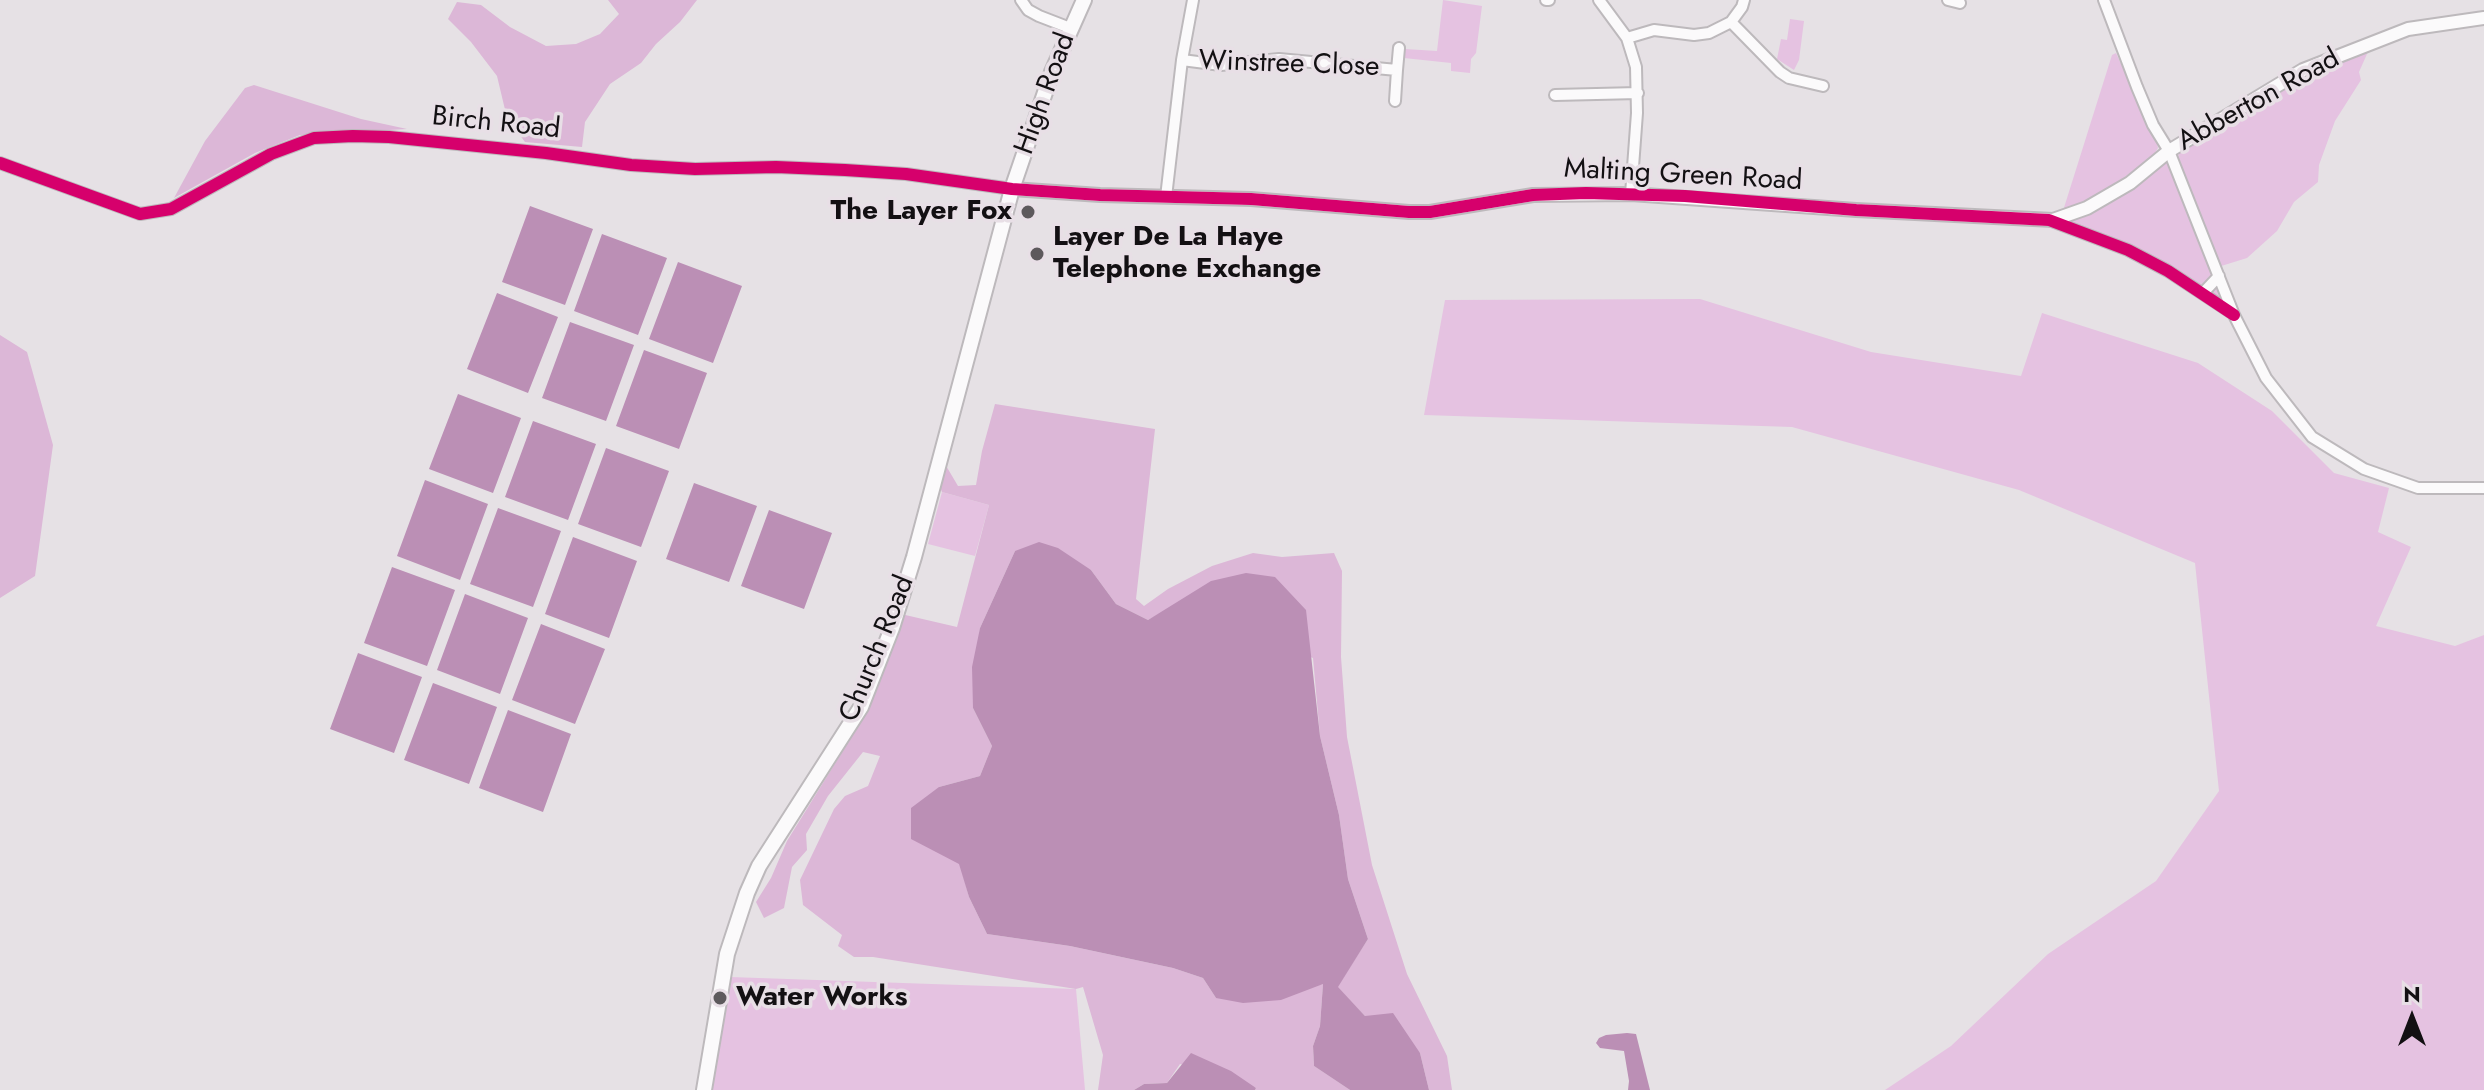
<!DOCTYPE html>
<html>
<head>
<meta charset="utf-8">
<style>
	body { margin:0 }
	#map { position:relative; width:2484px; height:1090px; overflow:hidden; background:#e6e1e5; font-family:Jost,sans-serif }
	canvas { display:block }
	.north { position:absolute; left:2372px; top:978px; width:80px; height:80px; -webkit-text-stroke:6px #e8dfe6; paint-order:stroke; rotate:0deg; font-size:22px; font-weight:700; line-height:32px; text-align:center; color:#131013 }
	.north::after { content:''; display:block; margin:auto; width:28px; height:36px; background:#131013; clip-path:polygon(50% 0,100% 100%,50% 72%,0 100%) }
</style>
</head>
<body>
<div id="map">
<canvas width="2484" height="1090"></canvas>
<div class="north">N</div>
</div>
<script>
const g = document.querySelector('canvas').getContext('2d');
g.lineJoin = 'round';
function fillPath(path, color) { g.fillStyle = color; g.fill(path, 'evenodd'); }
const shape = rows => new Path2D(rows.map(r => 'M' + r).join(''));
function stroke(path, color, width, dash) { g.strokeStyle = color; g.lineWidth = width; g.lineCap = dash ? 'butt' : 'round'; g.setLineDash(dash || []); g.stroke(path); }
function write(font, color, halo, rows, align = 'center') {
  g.font = font + ' Jost,sans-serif'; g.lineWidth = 7; g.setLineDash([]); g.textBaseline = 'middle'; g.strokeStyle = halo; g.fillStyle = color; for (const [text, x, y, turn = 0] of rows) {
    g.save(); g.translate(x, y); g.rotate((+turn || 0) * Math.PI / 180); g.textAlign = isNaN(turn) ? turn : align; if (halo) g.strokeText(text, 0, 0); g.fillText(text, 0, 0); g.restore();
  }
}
fillPath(shape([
	[1443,0,1482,6,1476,53,1471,59,1470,73,1451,71,1451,63,1404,58,1405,49,1437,51],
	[1790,19,1804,21,1799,60,1794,70,1777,59,1781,39,1787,40],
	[2371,45,2359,72,2361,80,2335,121,2319,165,2318,182,2294,202,2277,231,2247,258,2218,267,2177,159,2180,151,2317,68],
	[2116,53,2156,139,2158,148,2153,156,2090,203,2062,214,2112,55],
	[2167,162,2170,162,2228,305,2170,268,2120,241,2072,225,2070,221,2085,216],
	[1700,299,1871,352,2021,376,2042,313,2198,363,2272,411,2334,473,2389,488,2378,532,2411,547,2376,626,2455,646,2484,635,2484,1090,1885,1090,1951,1046,2048,954,2156,881,2219,791,2195,563,2019,490,1792,427,1424,415,1445,300],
	[942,492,989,505,975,556,928,544],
	[730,977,1076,989,1085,1090,710,1090]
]), '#e5c2e1');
fillPath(shape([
	[608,0,697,0,680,22,656,44,641,63,610,84,585,122,582,147,525,142,507,118,497,76,471,42,448,19,457,2,481,5,510,27,546,46,576,44,600,34,619,14],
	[254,85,361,119,407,129,300,135,255,153,174,198,205,141,245,88],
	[0,335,27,352,53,445,35,576,0,598],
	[995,404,1155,429,1136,599,1144,606,1168,589,1212,566,1253,553,1282,557,1334,553,1342,571,1341,657,1347,737,1372,865,1407,974,1447,1056,1452,1090,1429,1090,1420,1053,1365,1016,1337,987,1368,939,1348,879,1339,815,1320,736,1313,658,1170,608,1148,620,1116,604,1091,570,1015,551,980,628,973,708,992,746,980,776,939,787,969,897,987,934,1070,946,1173,968,1203,978,1216,998,1323,984,1320,1026,1313,1046,1314,1066,1350,1090,1255,1090,1256,1088,1180,1064,1167,1083,1144,1084,1134,1090,1098,1090,1103,1055,1083,987,1076,989,873,957,854,957,838,946,842,935,803,905,800,880,834,809,845,796,868,786,880,756,863,752,828,796,806,834,807,850,792,867,784,908,764,918,756,902,771,878,787,841,862,720,878,687,901,614,957,627,989,505,942,492,938,483,945,464,958,486,976,485,982,451]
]), '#dcb7d7');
fillPath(shape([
	[530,206,593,229,565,305,502,282],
	[602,234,667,258,638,335,574,311],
	[678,262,742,286,713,363,649,339],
	[497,293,558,317,528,393,467,369],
	[570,322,634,345,606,421,542,398],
	[644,350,707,373,679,449,616,426],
	[458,394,521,418,493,493,429,469],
	[533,421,596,444,568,520,505,497],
	[606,448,669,471,641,547,578,524],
	[425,480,488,504,460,580,397,556],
	[694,483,757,506,729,582,666,559],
	[498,508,561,531,533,607,470,584],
	[769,510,832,533,804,609,741,586],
	[573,537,637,561,609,638,545,614],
	[1039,542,1058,548,1091,570,1116,604,1148,620,1211,581,1246,573,1275,577,1306,610,1320,736,1339,815,1348,879,1368,939,1338,987,1365,1016,1393,1013,1420,1053,1429,1090,1350,1090,1314,1066,1313,1046,1320,1026,1323,984,1281,1000,1243,1003,1216,998,1203,978,1173,968,1070,946,987,934,969,897,959,864,911,839,911,808,939,787,980,776,992,746,973,708,972,667,980,628,1015,551],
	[392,567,455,590,427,666,364,643],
	[465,594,528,618,500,694,437,670],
	[541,624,605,649,575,724,512,700],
	[358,653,422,677,394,753,330,729],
	[433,683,497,707,469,784,404,760],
	[508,710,571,734,543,812,479,788],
	[1627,1033,1636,1034,1650,1090,1628,1090,1629,1081,1624,1051,1600,1048,1596,1043,1599,1038,1606,1035],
	[1191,1053,1231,1071,1256,1088,1255,1090,1134,1090,1144,1084,1167,1083]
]), '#bb8fb5');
const minor = shape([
	[1021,0,1028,10,1039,16,1070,28],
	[1546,0,1549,0],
	[1599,0,1627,38,1636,67,1637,113,1631,194],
	[1948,0,1960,3],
	[2104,0,2137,87,2153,125,2169,151,2234,315,2266,378,2312,437,2364,469,2418,488,2484,488],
	[1731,22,1780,72,1789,78,1823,86],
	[1627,38,1654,30,1694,35,1709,33,1731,22,1742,7,1744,0],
	[1182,60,1221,65,1279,59,1397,70,1395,101],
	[1397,70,1399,48],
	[1555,95,1638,93],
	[0,163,140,214,171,209,271,154,314,138,353,136,389,137,546,153,631,165,695,169,776,167,845,170,906,174,1012,189],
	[1166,197,1182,60,1193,0],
	[2049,220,2128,250,2168,271,2232,313],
	[2203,293,2219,276]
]);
const tertiary = shape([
	[1012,189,1100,195,1251,199,1409,212,1430,212,1533,195,1631,194,1856,210,2053,220,2087,208,2130,183,2169,151,2303,70,2408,29,2484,18]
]);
const secondary = shape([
	[704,1090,727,954,747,893,759,866,861,707,892,628,914,557,1012,189,1052,72,1084,0]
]);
stroke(minor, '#bdb9bc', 14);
stroke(tertiary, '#bdb9bc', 16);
stroke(secondary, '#bdb9bc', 18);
stroke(minor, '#fbfafb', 10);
stroke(tertiary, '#fbfafb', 12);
stroke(secondary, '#fbfafb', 14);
stroke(shape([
	[0,163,140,214,171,209,271,154,314,138,353,136,389,137,546,153,631,165,695,169,776,167,845,170,906,174,1012,189,1100,195,1251,199,1409,212,1430,212,1533,195,1586,193,1685,196,1856,210,2049,220,2128,250,2168,271,2234,315]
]), '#d6006c', 12);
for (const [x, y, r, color] of [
	[1028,212,8,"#5d595c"],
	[1037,254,8,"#5d595c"],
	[720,998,8,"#5d595c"]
]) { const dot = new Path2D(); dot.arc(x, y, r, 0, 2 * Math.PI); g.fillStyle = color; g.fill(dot); stroke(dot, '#e8dfe6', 3); }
write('28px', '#131013', '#e8dfe6', [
	["Winstree Close",1289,65,2],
	["High Road",1046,94,-70],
	["Abberton Road",2259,101,-29],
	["Birch Road",496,124,6],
	["Malting Green Road",1683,176,3],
	["Church Road",878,649,-68]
]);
write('bold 28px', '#131013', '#e8dfe6', [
	["The Layer Fox",1012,212,"right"],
	["Layer De La Haye",1053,238],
	["Telephone Exchange",1053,270],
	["Water Works",736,998]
], 'left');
</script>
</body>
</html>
